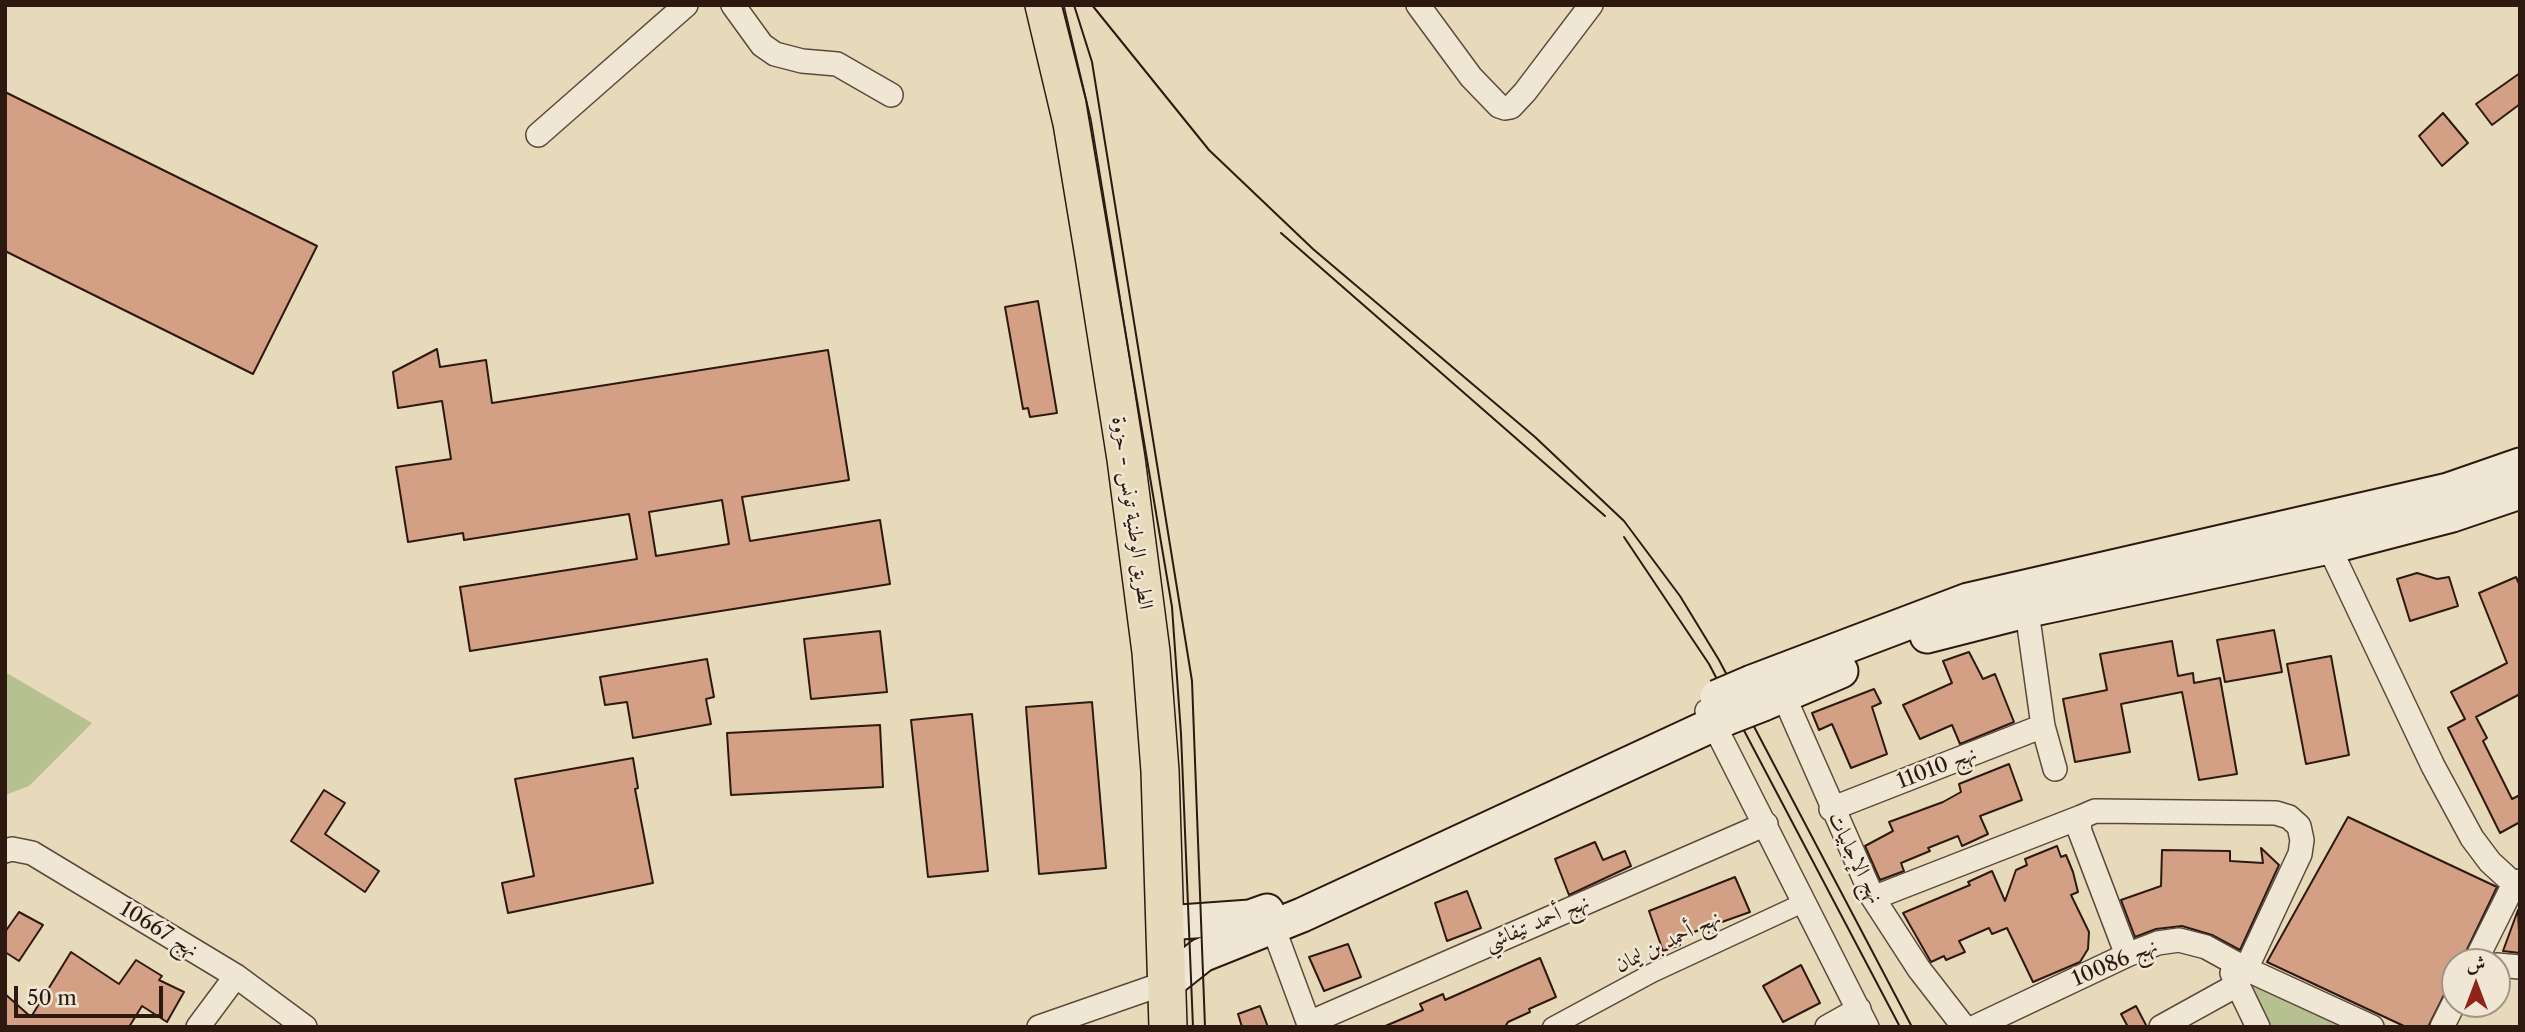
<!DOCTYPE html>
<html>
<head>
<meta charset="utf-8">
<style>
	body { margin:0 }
	#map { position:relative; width:2525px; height:1032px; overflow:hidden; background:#e7dabb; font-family:"Libre Caslon Text",Amiri,serif }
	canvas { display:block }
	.frame { position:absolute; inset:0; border:7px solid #2d1910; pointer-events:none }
	.north { position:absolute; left:2441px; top:948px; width:70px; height:70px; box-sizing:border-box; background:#efe7d3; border:2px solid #a19585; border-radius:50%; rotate:0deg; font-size:19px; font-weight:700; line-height:28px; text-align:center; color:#2d1910 }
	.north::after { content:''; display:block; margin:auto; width:24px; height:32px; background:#8f2418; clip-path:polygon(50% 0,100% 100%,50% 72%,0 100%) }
	.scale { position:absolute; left:14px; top:986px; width:149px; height:32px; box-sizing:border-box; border:4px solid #2d1910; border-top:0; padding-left:9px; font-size:21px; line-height:24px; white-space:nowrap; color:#2d1910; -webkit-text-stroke:5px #efe7d3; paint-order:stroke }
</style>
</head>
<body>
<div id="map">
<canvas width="2525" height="1032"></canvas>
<div class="frame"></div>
<div class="north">ش</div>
<div class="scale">50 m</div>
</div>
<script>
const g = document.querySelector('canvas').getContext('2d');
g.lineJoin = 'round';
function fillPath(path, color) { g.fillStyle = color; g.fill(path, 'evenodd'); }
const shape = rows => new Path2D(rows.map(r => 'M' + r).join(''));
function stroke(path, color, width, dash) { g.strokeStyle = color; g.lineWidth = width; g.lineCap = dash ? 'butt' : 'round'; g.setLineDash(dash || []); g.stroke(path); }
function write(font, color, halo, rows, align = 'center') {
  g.font = font + ' "Libre Caslon Text",Amiri,serif'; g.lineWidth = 5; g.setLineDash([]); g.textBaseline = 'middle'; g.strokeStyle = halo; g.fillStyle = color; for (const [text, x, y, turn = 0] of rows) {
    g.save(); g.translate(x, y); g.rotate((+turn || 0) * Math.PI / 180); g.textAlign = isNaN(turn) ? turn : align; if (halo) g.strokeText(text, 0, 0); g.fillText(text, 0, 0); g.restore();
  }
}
fillPath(shape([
	[5,672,92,723,29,786,5,795],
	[2252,980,2357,1027,2272,1027,2246,985]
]), '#b6c090');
const building = shape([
	[2520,73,2520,104,2492,125,2476,104,2520,73],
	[5,92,317,246,253,374,5,251,5,92],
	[2443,113,2468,143,2442,166,2419,136,2443,113],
	[1038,301,1057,413,1030,417,1028,408,1023,409,1005,307,1038,301],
	[437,349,440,367,486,360,492,403,828,350,849,480,742,497,750,541,880,520,890,584,470,651,460,587,637,559,629,514,464,540,463,533,408,542,396,467,451,459,442,401,398,408,393,372,437,349],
	[722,500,729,544,656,556,649,512,722,500],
	[2417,573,2437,579,2449,577,2458,606,2410,621,2397,579,2417,573],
	[2516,577,2520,586,2520,694,2476,717,2487,738,2483,741,2512,799,2520,795,2520,822,2500,833,2448,728,2465,719,2451,692,2507,663,2479,593,2516,577],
	[2274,630,2282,672,2225,682,2217,640,2274,630],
	[880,631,887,692,811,699,804,639,880,631],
	[2172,641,2178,676,2193,673,2194,683,2220,678,2237,774,2199,780,2182,692,2121,704,2130,752,2075,762,2063,699,2107,690,2100,654,2172,641],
	[1969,652,1983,679,1995,674,2014,722,1960,744,1952,725,1920,739,1903,705,1952,683,1943,661,1969,652],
	[2331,656,2349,755,2306,764,2287,664,2331,656],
	[707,659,714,697,706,699,711,724,633,738,627,702,605,705,600,677,707,659],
	[1874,689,1881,703,1872,707,1887,754,1851,768,1832,724,1819,730,1812,713,1874,689],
	[1092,702,1106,868,1039,874,1026,707,1092,702],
	[972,714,988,871,928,877,911,720,972,714],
	[880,725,883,787,731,795,727,733,880,725],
	[633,758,638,788,635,789,653,883,508,913,502,883,534,876,515,779,633,758],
	[2009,764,2022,800,1980,816,1988,834,1962,846,1958,836,1928,848,1930,851,1901,863,1904,871,1880,880,1865,846,1893,831,1889,822,1943,802,1961,792,1959,784,2009,764],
	[324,790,345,803,325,834,379,871,365,892,291,841,324,790],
	[2348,817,2497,887,2461,962,2455,962,2455,973,2428,1027,2406,1027,2267,962,2348,817],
	[1595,842,1603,860,1625,851,1631,866,1569,895,1555,859,1595,842],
	[2057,846,2061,857,2066,855,2073,872,2078,892,2071,895,2089,932,2088,949,2080,962,2033,982,2007,928,1992,934,1989,928,1959,941,1965,952,1946,960,1944,956,1931,962,1903,913,1970,885,1968,882,1992,871,2005,901,2016,870,2027,865,2025,859,2057,846],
	[2261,848,2279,865,2240,950,2212,935,2182,926,2156,929,2135,937,2121,900,2161,886,2162,850,2230,851,2230,861,2263,863,2261,848],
	[1735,877,1750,912,1677,938,1680,945,1663,951,1649,911,1735,877],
	[1467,891,1481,928,1447,941,1435,903,1467,891],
	[2518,910,2520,953,2503,951,2518,910],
	[19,912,43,925,19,961,5,952,5,932,19,912],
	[1348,944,1361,977,1324,991,1309,957,1348,944],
	[71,952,119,984,136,960,162,976,159,980,184,992,167,1022,142,1006,129,1027,5,1027,5,994,31,1017,71,952],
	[1540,958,1556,997,1529,1009,1530,1012,1508,1022,1505,1027,1383,1027,1423,1010,1420,1004,1443,994,1445,1000,1540,958],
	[1801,965,1820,1003,1783,1022,1763,986,1801,965],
	[1260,1006,1268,1027,1242,1027,1238,1014,1260,1006],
	[2136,1006,2147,1027,2128,1027,2121,1014,2136,1006]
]);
fillPath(building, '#d3a086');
stroke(building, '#2d1910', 2);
const pedestrian = shape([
	[1552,1027,1652,973,1805,902]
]);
const minor = shape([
	[733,5,762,45,775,54,802,61,837,64,891,95],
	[1418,5,1471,77,1499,106,1505,108,1511,107,1525,92,1591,5],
	[538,135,686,5],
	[2329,547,2433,766,2472,838,2490,862,2514,884,2520,881],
	[2025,597,2043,726,2055,769],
	[1778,683,1873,898,1919,969,1964,1027],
	[1707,711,1867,1027],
	[1831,809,2043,726],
	[5,851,12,849,32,853,236,976,305,1027],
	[1873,898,2081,817],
	[1273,927,1310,1027],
	[2127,955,2079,829,2081,817,2095,811,2276,813,2289,817,2299,826,2302,840,2300,854,2246,969],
	[2475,962,2514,884,2520,887],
	[2497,965,2520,967],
	[2232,973,2258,1027],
	[1309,1023,1766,824],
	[198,1027,236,976],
	[1039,1027,1168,982],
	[1827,1027,1859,1009],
	[1975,1027,2127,955,2158,943,2179,940,2206,947,2246,969,2372,1027],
	[2161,1027,2237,985],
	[2442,1027,2455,1001]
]);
const secondary = shape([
	[1927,636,2029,610,2329,547,2452,515,2520,492],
	[1752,682,1968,600,2448,490,2520,465],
	[1763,704,1841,671],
	[1166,923,1250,917,1267,911],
	[1168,982,1202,955,1302,915,1727,718]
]);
const primary = shape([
	[1044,5,1072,123,1094,256,1126,459,1151,652,1160,771,1168,1027]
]);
stroke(pedestrian, '#5c493b', 21);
stroke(minor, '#5c493b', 26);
stroke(secondary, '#2d1910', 37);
stroke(primary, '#2d1910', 40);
stroke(pedestrian, '#efe7d3', 18);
stroke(minor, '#efe7d3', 23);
stroke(secondary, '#efe7d3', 33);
stroke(primary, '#e7dabb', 37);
stroke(shape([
	[1062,5,1086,100,1172,607,1181,734,1193,1027],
	[1074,5,1092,62,1192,681,1205,1027],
	[1092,5,1209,150,1313,249,1535,437,1624,521,1680,596,1719,660,1912,1027],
	[1281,233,1605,516],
	[1624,537,1709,664,1900,1027]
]), '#2d1910', 2);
const secondaryBridge = shape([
	[1717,697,1752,682],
	[1727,718,1763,704]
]);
stroke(secondaryBridge, '#2d1910', 37, []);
stroke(secondaryBridge, '#efe7d3', 33);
write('21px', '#2d1910', '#efe7d3', [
	["الطريق الوطنية تونس - حزوة",1132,513,82],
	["نهج 11010",1937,768,-21],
	["نهج الإجابيات",1855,858,64],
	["نهج أحمد تيفاشي",1537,923,-23],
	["نهج 10667",159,930,31],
	["نهج أحمد بن ليمان",1668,942,-26],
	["نهج 10086",2115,963,-23]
]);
</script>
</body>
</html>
